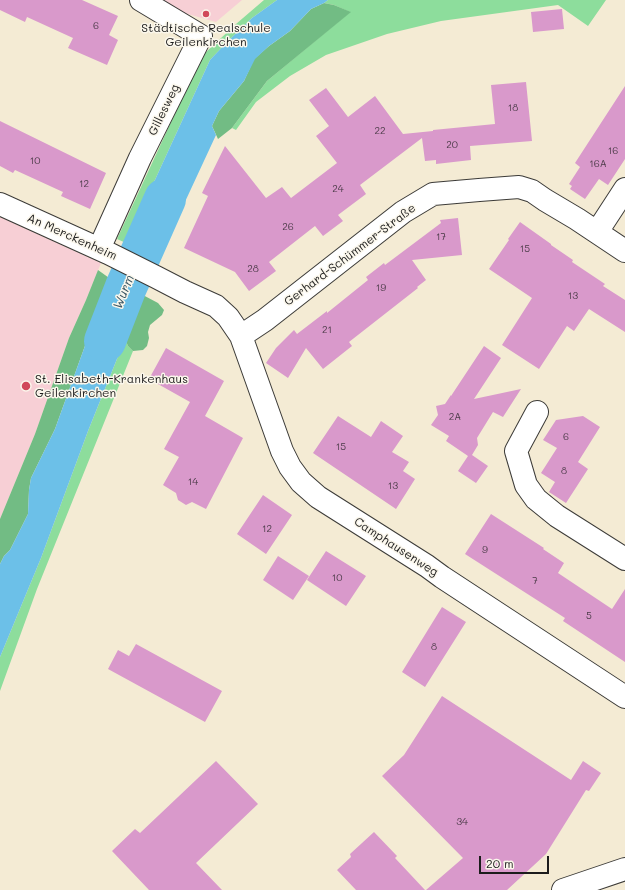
<!DOCTYPE html>
<html>
<head>
<meta charset="utf-8">
<style>
	body { margin:0 }
	#map { position:relative; width:625px; height:890px; overflow:hidden; background:#f4ebd4; font-family:Mali,sans-serif }
	canvas { display:block }
	.scale { position:absolute; left:479px; top:856px; width:70px; height:18px; box-sizing:border-box; border:2px solid #1c1c1c; border-top:0; padding-left:5px; font-size:12px; line-height:14px; white-space:nowrap; color:#1c1c1c; -webkit-text-stroke:3px #fbf7ec; paint-order:stroke }
</style>
</head>
<body>
<div id="map">
<canvas width="625" height="890"></canvas>
<div class="scale">20 m</div>
</div>
<script>
const g = document.querySelector('canvas').getContext('2d');
g.lineJoin = 'round';
function fillPath(path, color) { g.fillStyle = color; g.fill(path, 'evenodd'); }
const shape = rows => new Path2D(rows.map(r => 'M' + r).join(''));
function stroke(path, color, width, dash) { g.strokeStyle = color; g.lineWidth = width; g.lineCap = dash ? 'butt' : 'round'; g.setLineDash(dash || []); g.stroke(path); }
function write(font, color, halo, rows, align = 'center') {
  g.font = font + ' Mali,sans-serif'; g.lineWidth = 3; g.setLineDash([]); g.textBaseline = 'middle'; g.strokeStyle = halo; g.fillStyle = color; for (const [text, x, y, turn = 0] of rows) {
    g.save(); g.translate(x, y); g.rotate((+turn || 0) * Math.PI / 180); g.textAlign = isNaN(turn) ? turn : align; if (halo) g.strokeText(text, 0, 0); g.fillText(text, 0, 0); g.restore();
  }
}
fillPath(shape([
	[159,0,242,0,216,22,177,11],
	[0,217,101,263,86,300,69,338,35,434,0,519]
]), '#f7cfd5');
fillPath(shape([
	[264,0,277,0,252,18,227,42,210,60,126,243,117,239,189,83,205,53,236,24],
	[328,0,606,0,588,26,558,5,441,21,387,34,326,55,290,76,256,102,236,130,232,128,267,81,350,12,334,5,324,3],
	[125,339,128,346,133,351,37,589,0,691,0,657,41,558,88,431]
]), '#8ddd9c');
fillPath(shape([
	[324,3,334,5,351,12,267,81,232,128,218,139,212,126,219,111,244,81,254,59,269,46,290,31,311,9],
	[98,270,112,280,86,343,55,429,31,478,29,490,28,514,10,550,4,556,0,564,0,519,35,434,69,338,86,300],
	[141,294,158,303,164,310,162,315,150,325,148,332,149,338,147,346,143,350,133,351,128,346,125,339]
]), '#72bc84');
fillPath(shape([
	[277,0,328,0,324,3,311,9,290,31,269,46,255,59,244,81,219,111,212,126,216,135,158,260,126,243,210,60,227,42,252,18],
	[112,280,141,294,125,339,88,431,41,558,0,657,0,564,4,556,10,550,28,514,29,490,31,478,55,429,86,343]
]), '#6cc0e8');
stroke(shape([
	[105,341,126,287,165,199]
]), '#6cc0e8', 42);
fillPath(shape([
	[0,0,82,0,118,16,109,35,118,40,107,65,68,48,73,38,27,17,25,22,0,10],
	[562,9,564,29,533,32,531,12],
	[526,82,532,141,470,146,471,160,436,164,436,160,425,161,422,138,360,185,366,194,338,215,343,221,323,236,315,226,269,262,276,271,249,291,235,272,184,248,208,196,202,193,225,146,266,198,282,187,291,198,337,163,316,136,329,126,309,100,326,88,348,117,375,96,403,134,433,131,433,130,495,124,491,85],
	[625,86,625,159,608,185,599,179,585,199,570,189,572,186,569,184,580,167,575,163],
	[0,121,106,173,90,209,61,196,63,192,15,170,13,173,0,166],
	[458,218,462,255,412,260,426,280,417,287,418,288,349,342,352,346,323,369,306,348,288,378,266,363,276,348,294,330,297,334,327,311,327,313,368,280,366,277,384,263,385,265,441,223,440,220],
	[520,222,551,244,551,245,573,260,572,262,605,284,603,286,625,300,625,332,589,309,574,331,567,326,539,369,502,345,532,298,489,269,509,240,508,239],
	[484,346,501,358,474,399,521,389,503,417,493,412,477,438,478,445,472,455,488,466,476,483,458,471,468,456,446,441,449,436,431,425,438,415,436,406,445,404,451,395,451,396],
	[166,348,224,381,205,416,243,438,206,509,192,502,186,505,178,500,176,493,163,485,179,457,164,449,190,402,149,379],
	[338,416,371,437,381,421,403,436,392,452,409,462,403,471,415,479,396,509,313,453],
	[583,416,600,427,578,462,588,469,566,503,549,492,555,482,541,473,557,448,543,440,556,420],
	[263,495,292,515,266,554,237,534],
	[491,514,544,548,543,549,564,563,558,573,612,609,625,589,625,662,563,621,565,618,465,554],
	[326,551,366,576,346,606,307,580],
	[278,556,309,576,293,600,263,580],
	[442,607,466,622,425,687,402,672],
	[136,644,222,691,205,722,108,669,118,650,129,656],
	[442,696,571,780,583,761,601,773,589,791,586,790,546,854,507,890,426,890,463,858,382,776,404,755],
	[216,761,258,804,196,863,222,890,149,890,112,851,135,829,140,833],
	[374,832,397,856,395,858,425,890,356,890,337,870,351,857,350,854]
]), '#d999cb');
const minor = shape([
	[0,204,108,253,156,277,185,292,216,306,228,317,241,336,282,451,290,467,301,482,318,497,427,566,442,577,625,697],
	[597,232,625,189],
	[99,249,140,158,201,36,141,0],
	[241,336,265,320,403,212,433,194,479,190,519,187,532,191,545,200,577,219,625,251],
	[537,412,516,451,526,485,536,499,557,516,625,559]
]);
const secondary = shape([
	[563,890,625,869]
]);
stroke(minor, '#3c3b38', 24);
stroke(secondary, '#3c3b38', 24);
stroke(minor, '#fff', 22);
stroke(secondary, '#fff', 22);
for (const [x, y, r, color] of [
	[206,14,4,"#d1495b"],
	[26,386,5,"#d1495b"]
]) { const dot = new Path2D(); dot.arc(x, y, r, 0, 2 * Math.PI); g.fillStyle = color; g.fill(dot); stroke(dot, '#fbf7ec', 1.5); }
write('10px', '#4b3b48', null, [
	["6",96,26],
	["18",513,108],
	["22",380,131],
	["20",452,145],
	["16",613,151],
	["10",35,161],
	["16A",598,164],
	["12",84,184],
	["24",338,189],
	["26",288,227],
	["17",441,237],
	["15",525,249],
	["28",253,269],
	["19",381,288],
	["13",573,296],
	["21",327,330],
	["2A",455,417],
	["6",566,437],
	["15",341,447],
	["8",564,471],
	["14",193,482],
	["13",393,486],
	["12",267,529],
	["9",485,550],
	["10",337,578],
	["7",535,581],
	["5",589,616],
	["8",434,647],
	["34",462,822]
]);
write('12px', '#1c1c1c', '#fbf7ec', [
	["Städtische Realschule",206,28],
	["Geilenkirchen",206,42],
	["St. Elisabeth-Krankenhaus",35,379,"left"],
	["Geilenkirchen",35,393,"left"]
]);
write('12px', '#1c1c1c', '#fbf7ec', [
	["Gillesweg",164,110,-64],
	["An Merckenheim",72,237,24],
	["Gerhard-Schümmer-Straße",350,255,-37],
	["Camphausenweg",396,547,33]
]);
write('italic 13px', '#385563', '#fbf7ec', [
	["Wurm",124,292,-68]
]);
</script>
</body>
</html>
